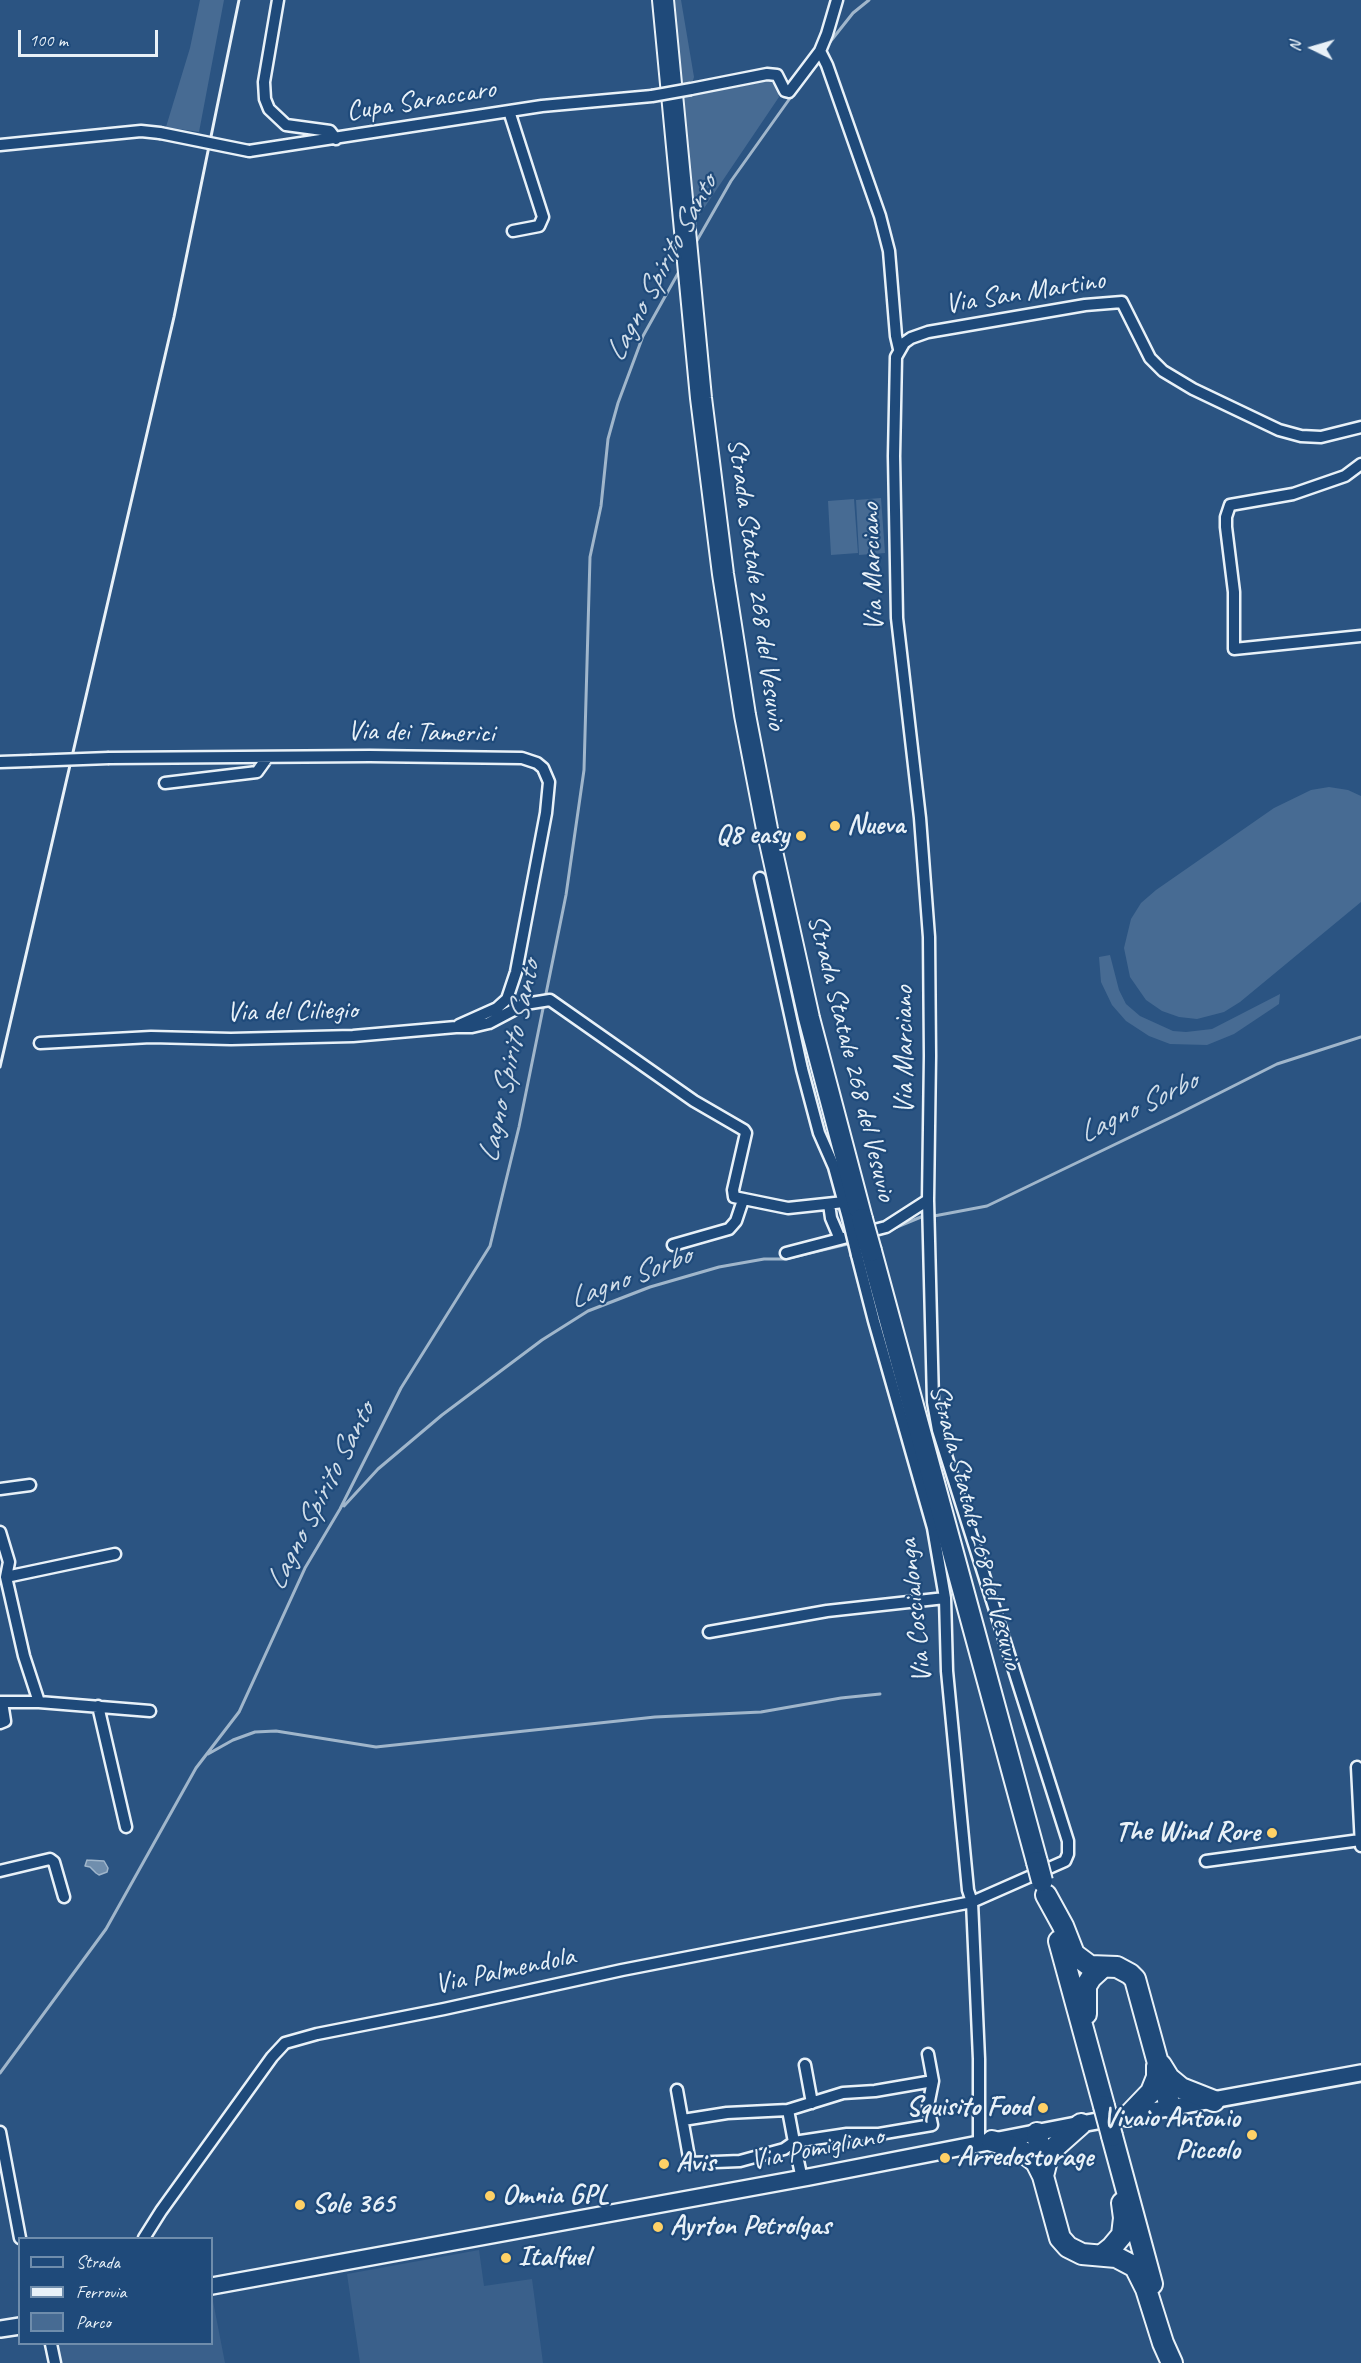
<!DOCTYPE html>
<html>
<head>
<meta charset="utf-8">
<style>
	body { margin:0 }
	#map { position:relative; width:1361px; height:2363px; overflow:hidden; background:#2b5482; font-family:Caveat,sans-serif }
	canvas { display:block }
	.legend { position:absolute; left:18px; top:2237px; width:195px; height:108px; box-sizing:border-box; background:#1f4a7a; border:2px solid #6f8dac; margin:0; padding:8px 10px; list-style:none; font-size:18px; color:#e8f1f8 }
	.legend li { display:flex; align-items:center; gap:12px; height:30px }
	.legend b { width:30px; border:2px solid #6f8dac }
	.north { position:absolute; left:1283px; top:18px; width:60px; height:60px; -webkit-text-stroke:4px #1f4a7a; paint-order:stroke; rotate:275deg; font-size:16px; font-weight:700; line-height:24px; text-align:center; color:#e8f1f8 }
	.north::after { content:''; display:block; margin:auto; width:21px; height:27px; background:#e8f1f8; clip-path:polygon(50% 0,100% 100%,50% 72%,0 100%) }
	.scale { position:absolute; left:18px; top:30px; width:140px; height:27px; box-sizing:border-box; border:3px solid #e8f1f8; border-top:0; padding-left:8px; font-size:18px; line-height:21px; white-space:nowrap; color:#e8f1f8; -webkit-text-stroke:4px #1f4a7a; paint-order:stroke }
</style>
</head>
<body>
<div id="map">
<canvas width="1361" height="2363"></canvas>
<ul class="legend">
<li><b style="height:8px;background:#1f4a7a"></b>Strada</li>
<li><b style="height:8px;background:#e8f1f8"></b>Ferrovia</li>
<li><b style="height:16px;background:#476b93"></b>Parco</li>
</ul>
<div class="north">N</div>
<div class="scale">100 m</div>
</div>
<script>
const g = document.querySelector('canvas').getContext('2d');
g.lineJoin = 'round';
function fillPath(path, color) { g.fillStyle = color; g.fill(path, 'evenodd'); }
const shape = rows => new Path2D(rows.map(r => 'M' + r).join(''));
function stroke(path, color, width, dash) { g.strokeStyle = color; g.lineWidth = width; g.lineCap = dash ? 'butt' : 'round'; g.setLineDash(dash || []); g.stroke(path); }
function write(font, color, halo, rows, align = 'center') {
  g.font = font + ' Caveat,sans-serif'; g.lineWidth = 4.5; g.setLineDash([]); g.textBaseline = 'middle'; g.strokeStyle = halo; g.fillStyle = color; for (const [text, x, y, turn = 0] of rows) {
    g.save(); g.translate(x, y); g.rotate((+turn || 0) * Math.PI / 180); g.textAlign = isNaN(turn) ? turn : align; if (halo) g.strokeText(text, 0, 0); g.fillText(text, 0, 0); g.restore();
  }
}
fillPath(shape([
	[479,2250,484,2286,532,2279,543,2363,360,2363,347,2274],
	[212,2296,225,2363,59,2363,55,2344,212,2344]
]), '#3a608b');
fillPath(shape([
	[200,0,224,0,199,132,166,127,190,48],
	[674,0,681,0,694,77,692,84,682,87],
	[751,77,774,80,779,97,694,223,683,93],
	[881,498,885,553,859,555,856,500],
	[854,499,858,553,831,555,828,501],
	[1329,787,1348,790,1361,796,1361,902,1240,1002,1224,1012,1197,1019,1179,1017,1162,1011,1146,1000,1130,977,1124,948,1131,919,1141,903,1156,890,1274,808,1311,790],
	[1110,955,1119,990,1126,1004,1140,1016,1173,1031,1186,1032,1212,1029,1280,994,1279,1004,1234,1034,1207,1045,1170,1044,1149,1036,1126,1021,1112,1005,1101,982,1099,957]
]), '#476b93');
const water = shape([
	[87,1860,104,1861,108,1868,107,1872,99,1875,96,1873,90,1867,85,1866,87,1860]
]);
fillPath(water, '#708ead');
stroke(water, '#a0b6cb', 1.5);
stroke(shape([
	[826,47,853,13,869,0],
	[695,244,731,181,793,94],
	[934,1216,987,1206,1176,1115,1277,1064,1361,1037],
	[892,1229,921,1217],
	[344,1506,378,1469,442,1415,542,1340,588,1311,650,1287,719,1267,764,1259,785,1259,852,1243],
	[208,1754,233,1740,255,1732,276,1731,376,1747,655,1717,761,1712,841,1698,880,1694],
	[0,2073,106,1929,196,1768,239,1712,305,1568,340,1509,401,1388,490,1246,519,1127,566,895,584,770,590,557,601,506,608,439,618,403,643,336,681,268]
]), '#a0b6cb', 3);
const street = shape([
	[278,0,264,82,265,99,269,109,286,125,330,131,336,139],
	[820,51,827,65,880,216,889,251,896,336,899,349],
	[691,89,767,74,777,75,785,91,789,92,820,51,827,34,837,0],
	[509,111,543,217,539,226,513,231],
	[0,145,141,131,160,133],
	[249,151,542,106,652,96],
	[1361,464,1345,476,1293,494,1230,505,1226,517,1226,527,1234,592,1234,649,1361,636],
	[109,758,370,756,522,758,537,763,543,768,549,782,546,813,516,972,507,999,497,1008,459,1025],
	[0,762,30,761],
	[165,783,257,772,267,758],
	[760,878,802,1069,819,1133,834,1167,848,1218],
	[40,1043,151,1037,231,1039,353,1036,456,1027,472,1027,489,1023,525,1004,550,1000,694,1101,744,1130,746,1133,733,1190,734,1197,788,1208,844,1202],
	[829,1204,831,1218,840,1239],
	[673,1245,729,1229,736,1221,743,1200],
	[786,1253,886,1227,928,1200],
	[857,1255,874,1321,933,1528,945,1598,947,1671,968,1890,972,1902,979,2059,979,2144],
	[0,1489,30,1485],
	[0,1532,9,1562,6,1577,24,1656,39,1702],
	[6,1577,115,1554],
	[709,1632,827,1611,945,1598],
	[0,1702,39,1702,150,1711],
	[98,1706,126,1827],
	[0,1723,5,1721,2,1702],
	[1357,1767,1361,1846],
	[1206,1861,1360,1840],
	[0,1871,50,1859,54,1862,64,1897],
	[805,2065,812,2103],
	[677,2090,690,2163,740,2161,784,2149,794,2142,802,2179],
	[788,2110,794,2142,847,2134,879,2134,932,2125,928,2106,933,2081,928,2054],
	[683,2120,727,2113,788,2110,843,2093,875,2091,933,2081],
	[0,2132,20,2238],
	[144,2238,161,2211,272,2057,285,2043,317,2034,444,2009,622,1970,972,1902,1065,1861,1068,1854,1068,1841,938,1430,933,1402,928,1200,930,1056,929,937,920,818,897,618,894,456,896,357,904,343,911,338,928,332,1085,305,1122,302,1150,358,1163,371,1193,389,1279,430,1301,436,1321,437,1361,427],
	[51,2344,55,2363]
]);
const secondary = shape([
	[212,2286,809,2177,1081,2124,1361,2073],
	[0,2329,20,2326]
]);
const highway = shape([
	[663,0,701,398,723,574,745,715,767,829,809,1018,862,1219],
	[871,1251,1037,1862],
	[1046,1895,1063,1926,1074,1954,1090,1966,1117,1967,1130,1974,1135,1979,1170,2107],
	[1059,1941,1104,2106],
	[1086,2014,1086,1986,1091,1978,1103,1967],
	[1161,2065,1169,2078,1181,2088,1214,2101],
	[1128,2116,1151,2092,1157,2077,1157,2066],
	[1037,2133,1043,2172],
	[1112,2136,1152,2284],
	[992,2141,1019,2149,1036,2162,1043,2176,1060,2238,1068,2247,1082,2254,1116,2257,1135,2267,1146,2289,1163,2343,1172,2363],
	[1043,2176,1047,2160,1054,2148,1081,2124],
	[1102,2255,1112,2247,1122,2235,1124,2218,1122,2203]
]);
stroke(street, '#e8f1f8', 15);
stroke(secondary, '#e8f1f8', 20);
stroke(highway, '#e8f1f8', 24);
stroke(street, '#1f4a7a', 10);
stroke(secondary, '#1f4a7a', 15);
stroke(highway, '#1f4a7a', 20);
stroke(shape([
	[0,1067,174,317,239,0]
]), '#e8f1f8', 3);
const streetBridge = shape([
	[652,96,691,89],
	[160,133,249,151],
	[30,761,109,758],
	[848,1218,857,1255]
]);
const highwayBridge = shape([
	[862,1219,871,1251],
	[1037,1862,1042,1881],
	[1104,2106,1112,2136]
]);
stroke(streetBridge, '#e8f1f8', 15, []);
stroke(highwayBridge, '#e8f1f8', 24, []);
stroke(streetBridge, '#1f4a7a', 10);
stroke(highwayBridge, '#1f4a7a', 20);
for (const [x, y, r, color] of [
	[835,826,6,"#ffd166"],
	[801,836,6,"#ffd166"],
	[1272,1833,6,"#ffd166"],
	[1043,2108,6,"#ffd166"],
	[1252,2135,6,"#ffd166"],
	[945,2158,6,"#ffd166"],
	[664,2164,6,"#ffd166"],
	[490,2196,6,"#ffd166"],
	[300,2205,6,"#ffd166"],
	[658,2227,6,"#ffd166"],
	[506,2258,6,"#ffd166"]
]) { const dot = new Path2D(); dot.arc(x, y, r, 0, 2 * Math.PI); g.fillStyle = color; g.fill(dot); stroke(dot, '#1f4a7a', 2); }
write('28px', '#e8f1f8', '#1f4a7a', [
	["Cupa Saraccaro",421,101,-9],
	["Via San Martino",1025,293,-9],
	["Via Marciano",873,567,-92],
	["Strada Statale 268 del Vesuvio",756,584,82],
	["Via dei Tamerici",421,733,1],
	["Via del Ciliegio",292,1012,-1],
	["Via Marciano",905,1050,-90],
	["Strada Statale 268 del Vesuvio",851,1058,76],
	["Strada Statale 268 del Vesuvio",975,1527,75],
	["Via Coscialonga",916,1611,-96],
	["Via Palmendola",505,1971,-12],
	["Via Pomigliano",817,2149,-11]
]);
write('bold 28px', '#e8f1f8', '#1f4a7a', [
	["Nueva",847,826],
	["Q8 easy",789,836,"right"],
	["The Wind Rore",1260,1833,"right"],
	["Squisito Food",1031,2108,"right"],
	["Vivaio Antonio",1240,2119,"right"],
	["Piccolo",1240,2151,"right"],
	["Arredostorage",957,2158],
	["Avis",676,2164],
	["Omnia GPL",502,2196],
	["Sole 365",312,2205],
	["Ayrton Petrolgas",670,2227],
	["Italfuel",518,2258]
], 'left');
write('italic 30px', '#d0dde9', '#1f4a7a', [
	["Lagno Spirito Santo",662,269,-62],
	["Lagno Spirito Santo",510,1062,-78],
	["Lagno Sorbo",1138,1108,-26],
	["Lagno Sorbo",630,1278,-21],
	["Lagno Spirito Santo",321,1497,-63]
]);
</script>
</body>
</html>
